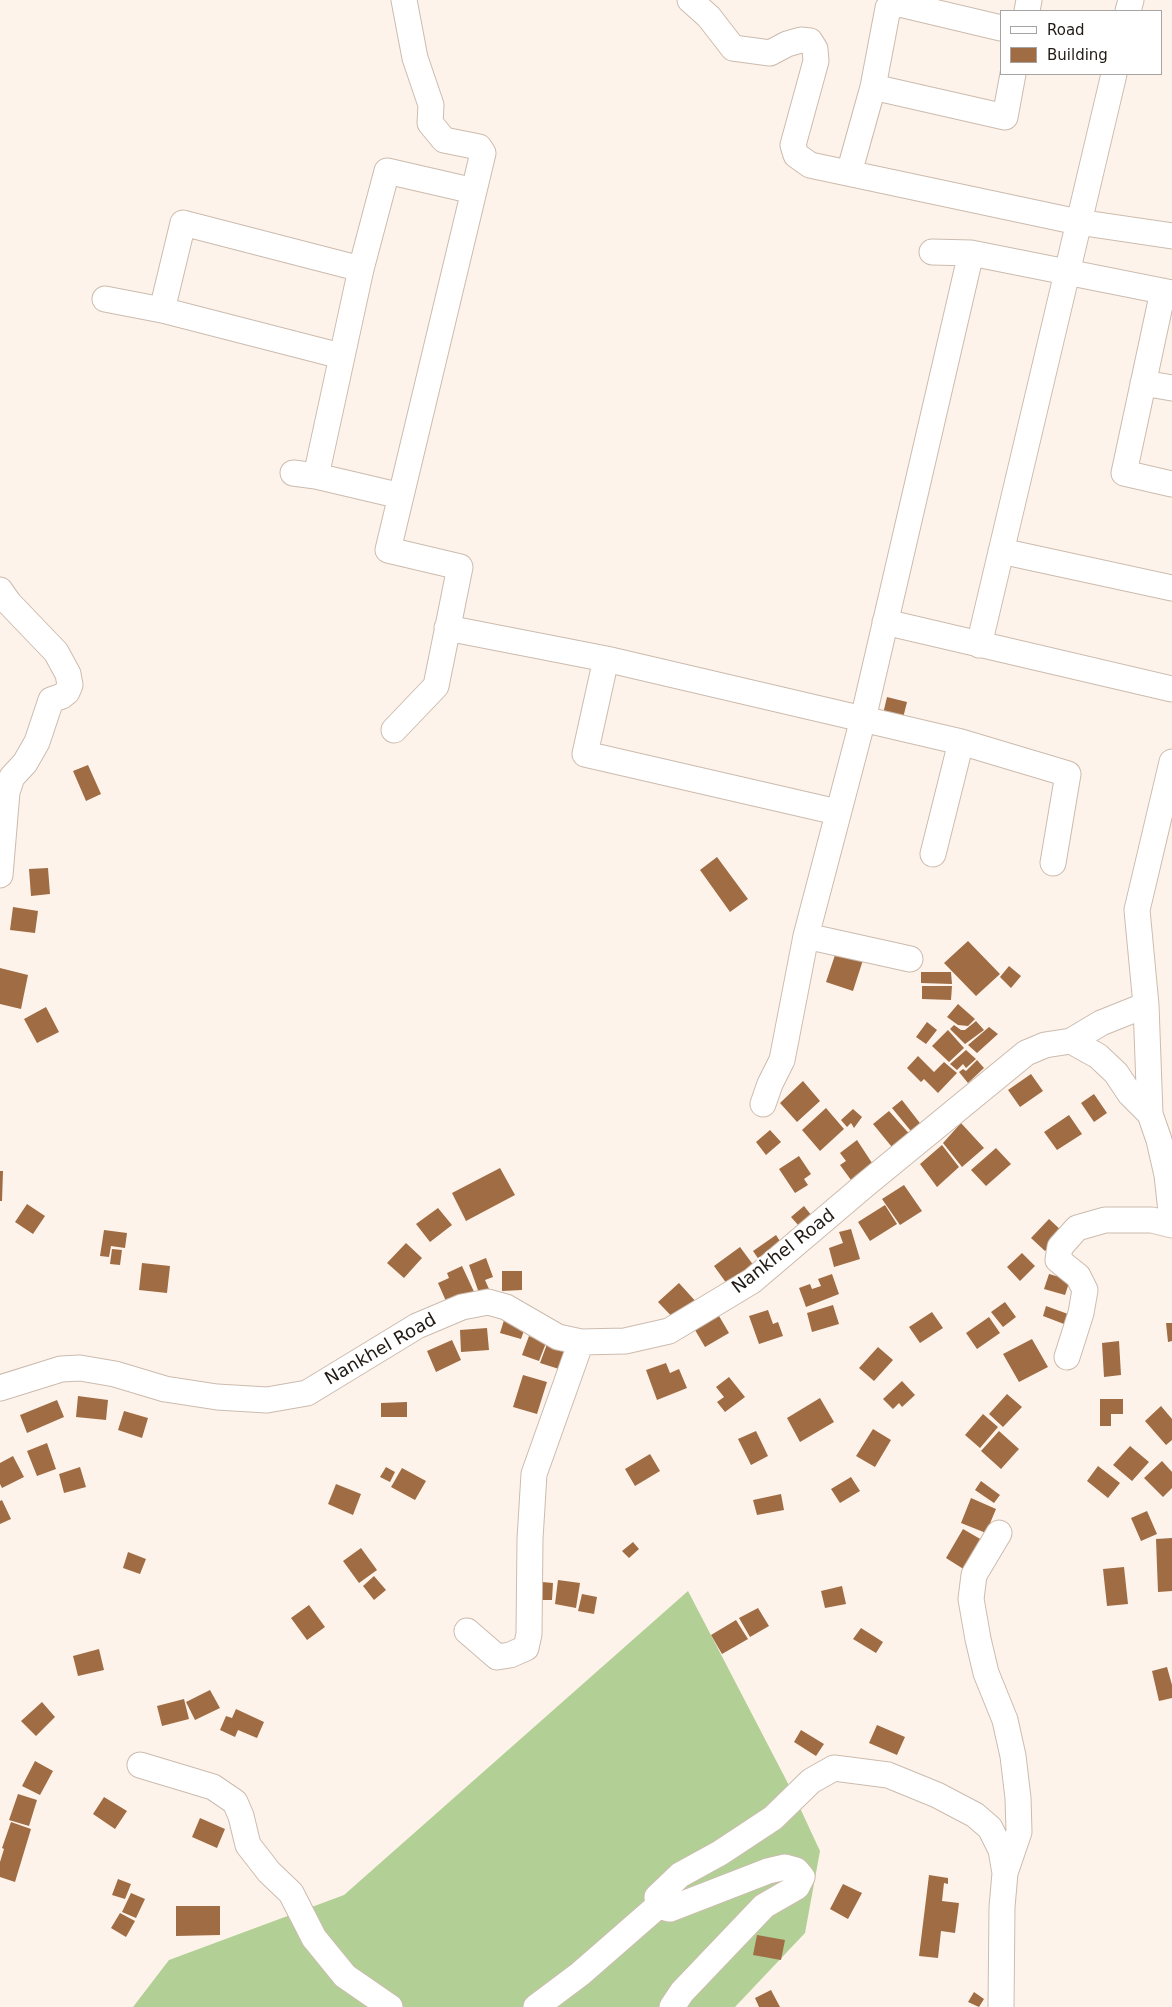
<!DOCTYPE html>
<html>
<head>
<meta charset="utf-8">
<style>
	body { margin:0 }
	#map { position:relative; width:1172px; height:2007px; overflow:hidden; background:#fef3ea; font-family:"DejaVu Sans",sans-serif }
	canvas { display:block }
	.legend { position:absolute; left:1000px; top:10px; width:162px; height:65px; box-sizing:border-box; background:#fff; border:1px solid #a6a3a1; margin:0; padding:6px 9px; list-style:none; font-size:15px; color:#211a15 }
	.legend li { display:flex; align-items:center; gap:10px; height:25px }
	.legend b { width:25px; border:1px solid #a6a3a1 }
</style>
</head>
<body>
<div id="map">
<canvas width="1172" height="2007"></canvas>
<ul class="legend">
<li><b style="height:6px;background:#fff"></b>Road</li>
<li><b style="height:14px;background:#9f6c44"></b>Building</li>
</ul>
</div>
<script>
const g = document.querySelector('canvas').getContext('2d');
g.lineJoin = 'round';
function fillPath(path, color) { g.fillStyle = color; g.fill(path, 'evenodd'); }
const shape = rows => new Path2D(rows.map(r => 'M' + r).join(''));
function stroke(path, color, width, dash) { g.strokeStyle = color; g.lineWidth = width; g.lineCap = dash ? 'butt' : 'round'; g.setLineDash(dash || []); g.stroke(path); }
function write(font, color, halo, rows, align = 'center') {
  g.font = font + ' "DejaVu Sans",sans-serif'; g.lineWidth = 4.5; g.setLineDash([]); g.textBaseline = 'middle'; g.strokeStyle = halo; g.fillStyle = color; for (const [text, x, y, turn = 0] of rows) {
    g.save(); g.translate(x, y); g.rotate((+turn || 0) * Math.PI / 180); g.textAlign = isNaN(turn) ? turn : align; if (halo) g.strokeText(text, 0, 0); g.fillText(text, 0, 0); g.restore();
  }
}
fillPath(shape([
	[688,1591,794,1795,820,1851,805,1933,735,2007,133,2007,169,1960,344,1895]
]), '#b2d096');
fillPath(shape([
	[887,697,907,702,902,722,882,718],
	[88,765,101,794,86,801,73,771],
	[717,857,748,899,730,912,700,870],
	[48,868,50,894,31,896,29,869],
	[13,907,38,911,35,933,10,930],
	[968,941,1000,974,976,996,944,963],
	[836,952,863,960,853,991,826,982],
	[1009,966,1021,976,1011,988,1000,977],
	[0,968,28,975,21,1009,0,1004],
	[921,972,951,972,952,984,921,983],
	[922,986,952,986,951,1000,922,999],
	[958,1004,975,1019,968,1026,958,1025,947,1017],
	[46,1007,59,1032,37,1043,24,1019],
	[976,1021,984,1030,965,1044,950,1029,954,1025,961,1030,965,1030],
	[927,1022,937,1030,926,1044,916,1037],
	[989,1027,998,1034,977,1053,968,1045],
	[948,1030,964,1048,949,1062,932,1046],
	[966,1050,976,1059,966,1068,963,1064,957,1070,950,1064],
	[918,1056,934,1072,944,1062,957,1073,938,1093,924,1079,921,1082,907,1068],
	[977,1060,984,1068,968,1083,959,1072,963,1069,966,1071],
	[1031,1074,1043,1091,1020,1107,1008,1090],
	[803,1081,820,1101,797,1122,780,1103],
	[1094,1094,1107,1113,1094,1122,1081,1103],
	[902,1100,923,1127,915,1136,892,1108],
	[826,1108,844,1129,820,1151,802,1130],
	[853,1109,862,1117,854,1128,851,1123,847,1127,841,1120],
	[889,1111,913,1138,896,1152,873,1124],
	[1069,1115,1082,1134,1057,1150,1044,1132],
	[961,1123,984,1148,962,1167,943,1143],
	[770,1130,781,1142,766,1155,756,1142],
	[857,1140,874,1166,851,1180,840,1165,846,1161,840,1153],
	[942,1145,959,1167,937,1187,920,1164],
	[996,1148,1011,1164,986,1186,971,1170],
	[799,1156,811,1174,804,1179,808,1185,795,1193,779,1169],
	[500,1168,515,1195,466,1221,452,1193],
	[0,1171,3,1171,2,1201,0,1201],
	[904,1185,922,1211,900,1225,882,1199],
	[27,1204,45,1216,33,1234,15,1222],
	[885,1205,897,1224,870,1241,858,1222],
	[804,1206,812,1216,799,1226,791,1217],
	[438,1208,452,1225,430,1242,416,1224],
	[1049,1219,1063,1232,1045,1251,1031,1238],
	[851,1229,860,1259,834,1267,829,1248,843,1243,839,1232],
	[104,1230,127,1233,125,1248,111,1246,109,1257,100,1256],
	[776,1235,787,1252,764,1267,753,1251],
	[406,1243,422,1258,404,1278,387,1263],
	[740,1247,757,1270,727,1284,714,1266],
	[112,1249,122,1250,120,1265,110,1264],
	[1022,1253,1035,1266,1020,1281,1007,1267],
	[486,1258,493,1277,485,1280,489,1289,479,1293,469,1265],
	[142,1263,170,1266,167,1293,139,1290],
	[462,1266,476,1296,449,1308,438,1283,449,1278,447,1273],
	[502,1271,522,1271,522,1290,502,1291],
	[832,1274,839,1294,806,1307,799,1288,810,1284,812,1289,821,1286,818,1279],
	[1049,1274,1070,1280,1065,1295,1044,1289],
	[679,1283,698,1304,678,1323,658,1302],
	[1005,1302,1016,1317,1003,1327,991,1312],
	[833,1305,839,1324,812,1332,807,1313],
	[1046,1306,1068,1314,1064,1324,1043,1316],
	[768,1310,773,1324,778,1322,783,1336,759,1344,749,1316],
	[932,1312,943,1328,920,1343,909,1327],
	[719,1316,729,1333,705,1347,695,1330],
	[505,1317,526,1325,521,1339,500,1333],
	[989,1317,1000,1333,977,1349,966,1333],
	[1166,1323,1172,1323,1172,1341,1168,1342],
	[487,1328,489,1350,461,1352,460,1330],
	[529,1336,546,1343,539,1361,522,1355],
	[1032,1339,1048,1367,1019,1382,1003,1354],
	[452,1340,461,1360,436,1372,427,1351],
	[1119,1341,1121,1375,1104,1377,1102,1343],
	[547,1344,565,1351,559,1369,540,1363],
	[878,1347,893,1360,874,1381,859,1368],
	[666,1363,670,1373,679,1369,687,1388,657,1400,646,1370],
	[523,1375,547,1382,537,1414,513,1407],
	[729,1377,745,1397,725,1412,717,1402,724,1397,716,1387],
	[902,1381,915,1395,902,1407,899,1403,893,1409,883,1399],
	[1007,1394,1022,1407,1003,1427,989,1414],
	[78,1396,108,1400,106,1420,76,1417],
	[820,1398,834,1422,800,1442,787,1418],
	[1100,1399,1123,1399,1123,1414,1111,1414,1111,1426,1100,1426],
	[57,1400,64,1417,27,1433,20,1415],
	[407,1402,407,1417,381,1417,381,1403],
	[1161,1406,1172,1419,1172,1440,1166,1445,1145,1421],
	[124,1411,148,1418,142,1438,118,1430],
	[983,1414,998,1427,980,1448,965,1435],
	[873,1429,891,1440,875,1467,856,1456],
	[756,1431,768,1456,751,1465,738,1439],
	[999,1431,1019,1449,1001,1469,981,1451],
	[47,1443,56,1469,37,1476,27,1451],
	[1130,1446,1149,1462,1132,1481,1113,1465],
	[650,1454,660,1471,635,1486,625,1469],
	[13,1456,24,1477,2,1488,0,1484,0,1463],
	[1162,1461,1172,1472,1172,1488,1163,1497,1144,1478],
	[1098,1466,1120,1483,1108,1498,1087,1481],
	[80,1467,86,1487,64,1493,59,1474],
	[386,1467,395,1472,390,1482,380,1477],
	[402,1468,426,1481,415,1500,391,1487],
	[851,1477,860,1491,840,1503,831,1489],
	[981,1481,1000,1495,994,1503,975,1490],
	[336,1484,361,1494,353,1515,328,1504],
	[781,1494,784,1510,757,1515,753,1500],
	[971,1498,996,1509,986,1533,961,1523],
	[2,1500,11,1519,0,1524,0,1501],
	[1147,1511,1157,1534,1141,1541,1131,1518],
	[963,1529,982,1540,965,1570,946,1558],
	[1172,1538,1172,1591,1158,1592,1156,1539],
	[633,1542,639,1549,629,1558,622,1551],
	[361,1548,377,1570,359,1583,343,1561],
	[128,1552,146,1559,140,1574,123,1568],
	[1124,1567,1128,1604,1107,1606,1103,1569],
	[374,1576,386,1590,374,1600,363,1586],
	[558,1580,580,1583,576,1608,555,1604],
	[542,1582,553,1583,552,1600,540,1600],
	[842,1586,846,1604,825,1608,821,1591],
	[582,1594,597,1597,594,1614,578,1611],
	[309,1605,325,1627,307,1640,291,1618],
	[758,1608,769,1626,750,1637,739,1618],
	[736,1620,748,1639,722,1654,711,1635],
	[861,1628,883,1642,876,1653,853,1639],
	[99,1649,104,1670,78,1676,73,1656],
	[1167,1667,1172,1685,1172,1698,1159,1701,1152,1671],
	[210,1690,220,1708,195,1720,186,1702],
	[184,1699,189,1719,162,1726,157,1706],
	[42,1702,55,1717,36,1736,21,1721],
	[236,1709,264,1722,257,1738,238,1730,235,1737,220,1730,226,1716,232,1718],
	[877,1725,905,1737,897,1755,869,1743],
	[801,1730,824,1744,816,1756,794,1742],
	[35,1761,53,1771,40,1795,22,1786],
	[18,1794,37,1800,29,1826,9,1820],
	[104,1797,127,1811,115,1829,93,1814],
	[200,1818,225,1829,217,1848,192,1837],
	[11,1822,31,1829,15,1882,0,1877,0,1862,4,1849,2,1848],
	[929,1875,948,1878,948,1884,944,1883,942,1901,959,1903,955,1933,941,1931,938,1958,919,1956],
	[118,1879,131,1884,125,1899,112,1895],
	[843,1884,862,1893,848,1919,830,1909],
	[131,1893,145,1899,136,1918,122,1912],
	[176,1906,220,1906,220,1935,176,1936],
	[120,1913,135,1921,126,1937,111,1928],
	[757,1935,785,1940,781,1960,753,1955],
	[771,1990,780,2007,759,2007,755,1998],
	[974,1992,984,1999,979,2007,968,2002]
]), '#9f6c44');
const minor = shape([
	[690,0,709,17,733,48,770,53,787,44,801,40,810,41,815,49,816,61,793,145,796,155,810,165,1078,222,1172,236],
	[1027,11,1029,0],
	[1128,11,1131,0],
	[873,87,1005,117,1013,74],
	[849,173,873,87,888,8,900,4,1001,28],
	[932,252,971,253,1172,293],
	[1163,291,1124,473,1172,484],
	[105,299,162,310,341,356],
	[162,310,183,223,361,269],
	[1143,383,1172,388],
	[293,473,316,476,401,496],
	[316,476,361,269,387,171,474,191],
	[1001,551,1172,588],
	[0,590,9,603,56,652,68,674,70,685,67,692,62,696,51,700,37,742,25,763,12,777,7,792,0,875],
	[885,622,1172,689],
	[447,628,606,659,961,742,1068,774,1053,863],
	[979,645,1114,74],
	[606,659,585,754,837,812],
	[394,730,436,686,460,567,388,550,483,153,479,147,444,140,430,123,431,105,415,58,404,0],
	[933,854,961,742],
	[806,936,910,959],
	[1071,1041,1101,1023,1146,1005],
	[763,1104,770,1084,782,1060,806,936,863,719,971,253],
	[1150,1114,1146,1005,1137,910,1172,762],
	[1067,1357,1081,1313,1085,1290,1078,1276,1058,1260,1060,1247,1077,1228,1105,1220,1152,1220,1172,1225],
	[0,1388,61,1369,80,1368,115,1374,165,1389,217,1397,267,1400,307,1393,417,1326,462,1307,488,1302,506,1307,558,1337,581,1342,625,1341,669,1331,752,1281,865,1185,1026,1053,1045,1045,1071,1041,1098,1056,1116,1073,1130,1094,1150,1114,1159,1140,1167,1175,1172,1221],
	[999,1533,974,1575,971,1599,978,1639,986,1673,1005,1720,1013,1756,1018,1798,1019,1832,1005,1873],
	[467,1631,497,1657,510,1655,526,1648,529,1634,530,1539,534,1474,581,1342],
	[140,1765,213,1787,235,1802,241,1816,248,1845,269,1872,291,1893,314,1938,345,1976,390,2007],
	[536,2007,580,1974,658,1906],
	[672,2007,682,1992,764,1906,797,1887,802,1877,796,1870,785,1867,768,1871,670,1909,658,1906,657,1897,680,1875,720,1853,773,1818,811,1781,834,1768,888,1775,937,1795,975,1815,990,1828,1001,1850,1005,1873,1002,1907,1001,2007]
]);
stroke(minor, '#ccbbae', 27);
stroke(minor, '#fff', 25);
write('18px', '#211a15', '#fff', [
	["Nankhel Road",784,1252,-38],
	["Nankhel Road",381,1350,-30]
]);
</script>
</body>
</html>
